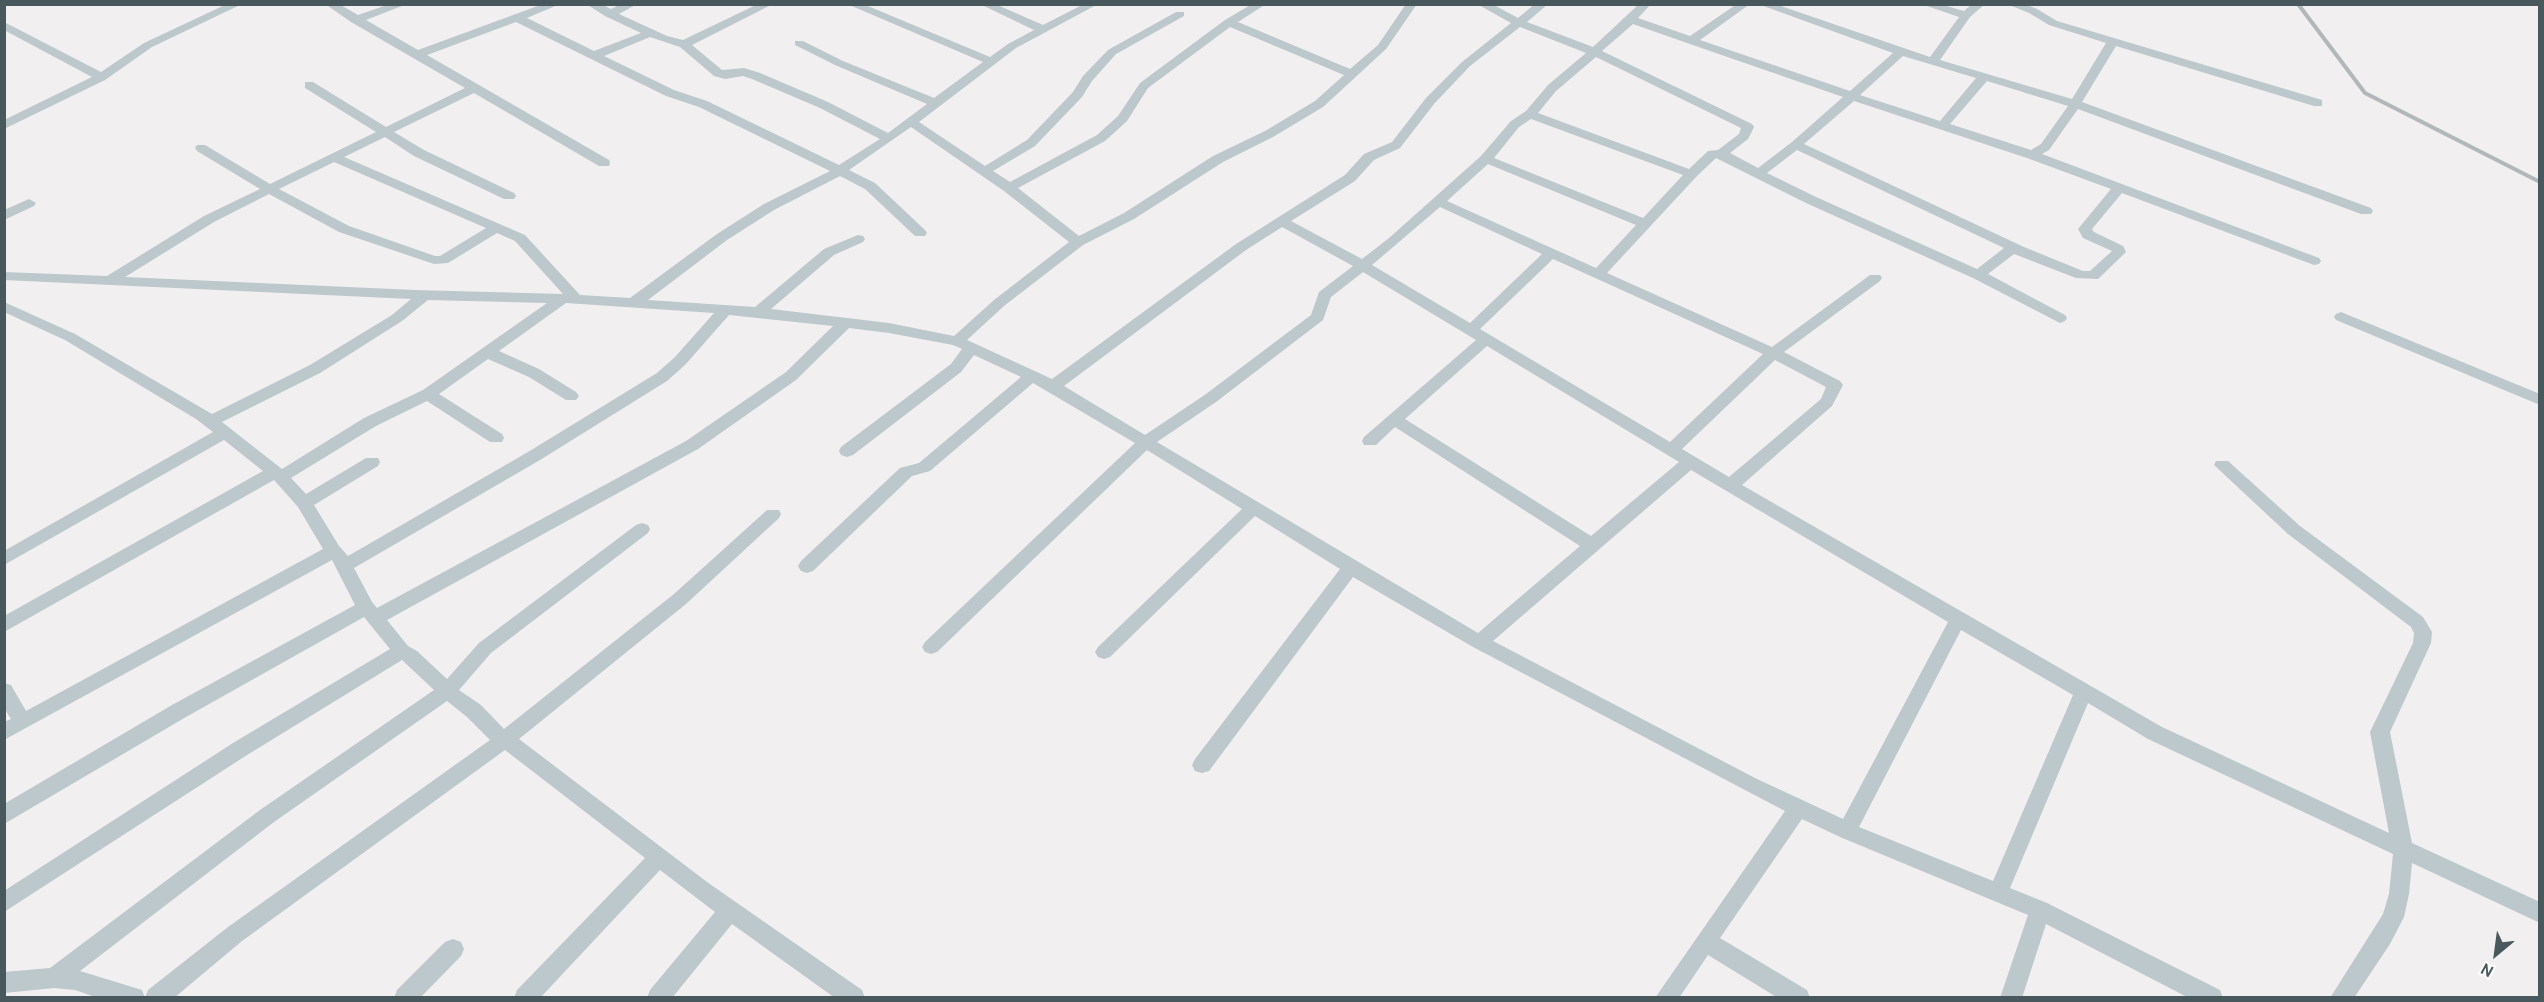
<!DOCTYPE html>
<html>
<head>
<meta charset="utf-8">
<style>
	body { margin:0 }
	#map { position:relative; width:2544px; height:1002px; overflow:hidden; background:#f2eff0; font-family:Cabin,sans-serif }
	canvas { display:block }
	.frame { position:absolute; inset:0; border:6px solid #48585c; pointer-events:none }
	.north { position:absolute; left:2466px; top:924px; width:60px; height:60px; -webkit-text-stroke:4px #fff; paint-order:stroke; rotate:209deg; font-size:16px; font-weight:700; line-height:24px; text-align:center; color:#48585c }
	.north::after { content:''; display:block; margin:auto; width:21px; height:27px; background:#48585c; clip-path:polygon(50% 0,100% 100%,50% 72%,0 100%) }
</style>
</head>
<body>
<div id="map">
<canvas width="2544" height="1002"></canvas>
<div class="frame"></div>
<div class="north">N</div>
</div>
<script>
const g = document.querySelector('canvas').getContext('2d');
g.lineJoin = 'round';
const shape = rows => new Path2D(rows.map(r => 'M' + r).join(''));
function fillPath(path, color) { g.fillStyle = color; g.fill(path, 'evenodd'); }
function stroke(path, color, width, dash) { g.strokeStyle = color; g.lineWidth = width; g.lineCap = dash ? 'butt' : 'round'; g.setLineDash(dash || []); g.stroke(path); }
fillPath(shape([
	[227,4,242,4,152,47,105,80,4,129,4,120,92,77,4,30,4,22,101,72,144,43,227,4],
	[325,4,339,4,358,15,390,4,407,4,366,20,418,50,543,4,560,4,527,18,594,51,641,33,605,16,586,4,601,4,611,9,621,4,637,4,619,14,667,36,683,40,758,4,773,4,692,45,722,70,744,68,760,73,828,102,888,133,927,104,835,65,795,45,795,41,803,41,843,61,934,98,983,62,847,4,863,4,990,57,1008,44,1034,30,980,4,995,4,1043,25,1084,4,1098,4,1016,48,919,122,985,166,1027,140,1073,92,1083,76,1108,50,1176,12,1184,12,1184,16,1116,54,1092,81,1082,97,1035,146,993,171,1010,182,1097,135,1118,116,1140,83,1225,20,1252,4,1266,4,1238,22,1350,69,1378,45,1406,4,1417,4,1386,49,1323,107,1273,137,1223,162,1134,219,1083,245,1004,306,967,340,1052,379,1236,244,1345,175,1364,154,1392,142,1426,98,1462,62,1511,23,1477,4,1492,4,1518,18,1535,4,1548,4,1527,22,1593,47,1639,4,1651,4,1638,18,1690,36,1737,4,1750,4,1700,40,1850,91,1893,53,1758,4,1775,4,1930,57,1959,17,1921,4,1940,4,1964,11,1972,4,1985,4,1970,17,1940,60,2072,99,2106,43,2049,25,2029,13,2007,4,2025,4,2037,9,2057,21,2322,100,2322,106,2314,106,2116,46,2082,102,2371,208,2373,211,2371,214,2361,214,2078,109,2049,150,2042,154,2319,258,2321,261,2319,264,2314,265,2122,193,2092,229,2094,232,2123,246,2126,252,2098,279,2076,278,2014,254,1988,274,2065,315,2067,318,2065,321,2060,323,1973,278,1806,203,1716,158,1696,177,1607,273,1772,347,1870,275,1880,275,1882,278,1880,281,1784,352,1840,381,1843,385,1832,406,1742,485,2162,727,2389,833,2370,732,2413,643,2414,633,2411,627,2288,534,2214,465,2216,461,2228,461,2300,526,2423,617,2432,632,2431,643,2390,732,2412,843,2540,902,2540,923,2412,863,2409,894,2404,917,2390,944,2354,998,2330,998,2383,914,2389,894,2393,854,2148,739,2088,703,2010,888,2047,903,2220,990,2223,998,2189,998,2046,924,2022,998,2000,998,2028,915,1840,837,1802,819,1720,938,1807,990,1810,998,1778,998,1708,955,1679,998,1655,998,1785,811,1473,647,1353,577,1209,771,1202,773,1195,771,1192,765,1195,759,1340,569,1255,516,1110,657,1104,659,1098,657,1095,652,1098,647,1242,509,1147,450,937,652,931,654,925,652,922,647,925,642,1135,443,1033,383,930,471,912,476,813,571,807,573,801,571,798,566,801,561,900,468,919,463,1021,377,974,355,961,372,853,455,847,457,841,455,839,451,841,447,951,364,962,349,953,345,889,333,849,328,796,380,698,449,387,620,408,646,417,651,447,679,479,643,636,525,642,523,648,525,650,529,648,533,491,653,459,690,481,705,504,729,674,594,767,510,779,510,781,514,779,518,686,604,519,739,707,882,862,990,865,998,835,998,732,924,672,998,647,998,650,990,715,912,660,870,540,998,514,998,517,990,645,858,505,750,242,941,174,998,145,998,148,990,228,927,490,740,467,717,447,701,274,822,80,971,142,990,145,998,98,998,75,990,54,988,4,993,4,972,50,968,260,810,434,690,402,660,247,755,4,912,4,891,233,743,390,649,364,617,186,717,4,824,4,804,172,705,355,605,332,560,4,740,4,722,11,719,4,708,4,683,11,685,26,711,323,549,298,507,274,480,4,632,4,616,263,471,224,440,4,565,4,551,213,432,196,419,65,340,4,312,4,302,75,334,212,414,310,365,392,315,411,299,4,280,4,272,107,276,204,216,260,189,197,151,195,148,197,145,205,145,270,184,376,132,305,88,305,82,313,82,386,127,465,88,351,22,325,4],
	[516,22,666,96,699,107,830,171,764,204,717,234,630,298,580,295,525,235,344,157,385,137,414,156,504,199,514,199,516,196,514,193,424,150,394,132,474,93,599,166,609,166,610,163,609,160,427,55,516,22],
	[1633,24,1687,43,1843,97,1792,142,1758,168,1730,153,1748,139,1754,127,1752,124,1602,51,1633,24],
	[1230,27,1344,75,1315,101,1265,131,1213,156,1124,213,1079,236,1018,188,1105,141,1127,121,1148,88,1230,27],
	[1520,27,1586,53,1548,85,1526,111,1511,121,1481,156,1389,238,1362,259,1291,221,1355,181,1374,160,1400,148,1434,104,1470,66,1520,27],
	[650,37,680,47,714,76,725,79,743,76,752,79,820,108,880,139,839,165,707,101,674,90,604,56,650,37],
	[1903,56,1976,78,1940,121,1860,95,1903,56],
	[1596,57,1741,128,1739,134,1718,150,1708,151,1689,169,1538,113,1556,91,1596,57],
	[1987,81,2068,106,2041,144,2031,150,1950,124,1987,81],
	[1854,101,2027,158,2111,189,2078,229,2083,238,2112,251,2090,271,2083,271,2024,247,1804,144,1854,101],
	[1531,119,1683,175,1643,218,1494,158,1519,127,1531,119],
	[911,127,1004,191,1069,242,994,300,954,336,889,323,771,309,834,255,863,242,865,239,863,236,858,235,824,249,755,307,648,300,727,240,774,210,840,176,865,189,915,236,925,236,927,233,925,230,875,183,849,170,911,127],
	[1797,150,2004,248,1977,269,1816,197,1767,173,1797,150],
	[334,162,486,228,440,256,435,256,349,226,279,189,334,162],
	[1488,164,1636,225,1596,268,1447,201,1488,164],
	[269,194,339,232,434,264,448,263,497,233,515,241,563,294,415,290,125,277,214,222,269,194],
	[1440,207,1542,254,1470,323,1372,265,1440,207],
	[1282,227,1353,266,1319,292,1311,315,1206,394,1145,435,1064,386,1246,250,1282,227],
	[1553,259,1593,277,1763,354,1670,442,1480,329,1553,259],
	[1363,272,1476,340,1364,437,1362,441,1364,445,1376,445,1395,427,1580,546,1478,633,1157,442,1216,402,1323,320,1331,297,1363,272],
	[428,300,547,303,423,390,364,418,282,469,222,422,320,373,402,321,428,300],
	[566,303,714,313,675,357,657,373,528,452,348,556,339,546,314,505,378,466,380,462,378,458,366,458,306,494,291,478,376,426,427,401,490,442,502,442,504,438,502,434,439,394,488,359,529,377,566,400,576,400,579,396,576,392,539,369,499,351,566,303],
	[729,315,833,326,786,372,686,441,377,608,372,602,354,568,540,460,667,381,685,365,729,315],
	[1487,346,1679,462,1591,536,1405,419,1487,346],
	[1775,360,1826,387,1821,399,1729,477,1682,449,1775,360],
	[1691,470,1948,622,1843,819,1755,778,1493,641,1691,470],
	[1961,630,2073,695,1993,881,1859,827,1961,630],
	[29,199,36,203,34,206,4,220,4,210,29,199],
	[2341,312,2540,394,2540,405,2336,320,2334,317,2336,314,2341,312],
	[453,939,461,942,464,949,461,956,420,998,394,998,397,990,445,942,453,939]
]), '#bcc8cb');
stroke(shape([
	[2298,4,2365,93,2540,182]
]), '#b2b7b9', 4);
</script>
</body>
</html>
